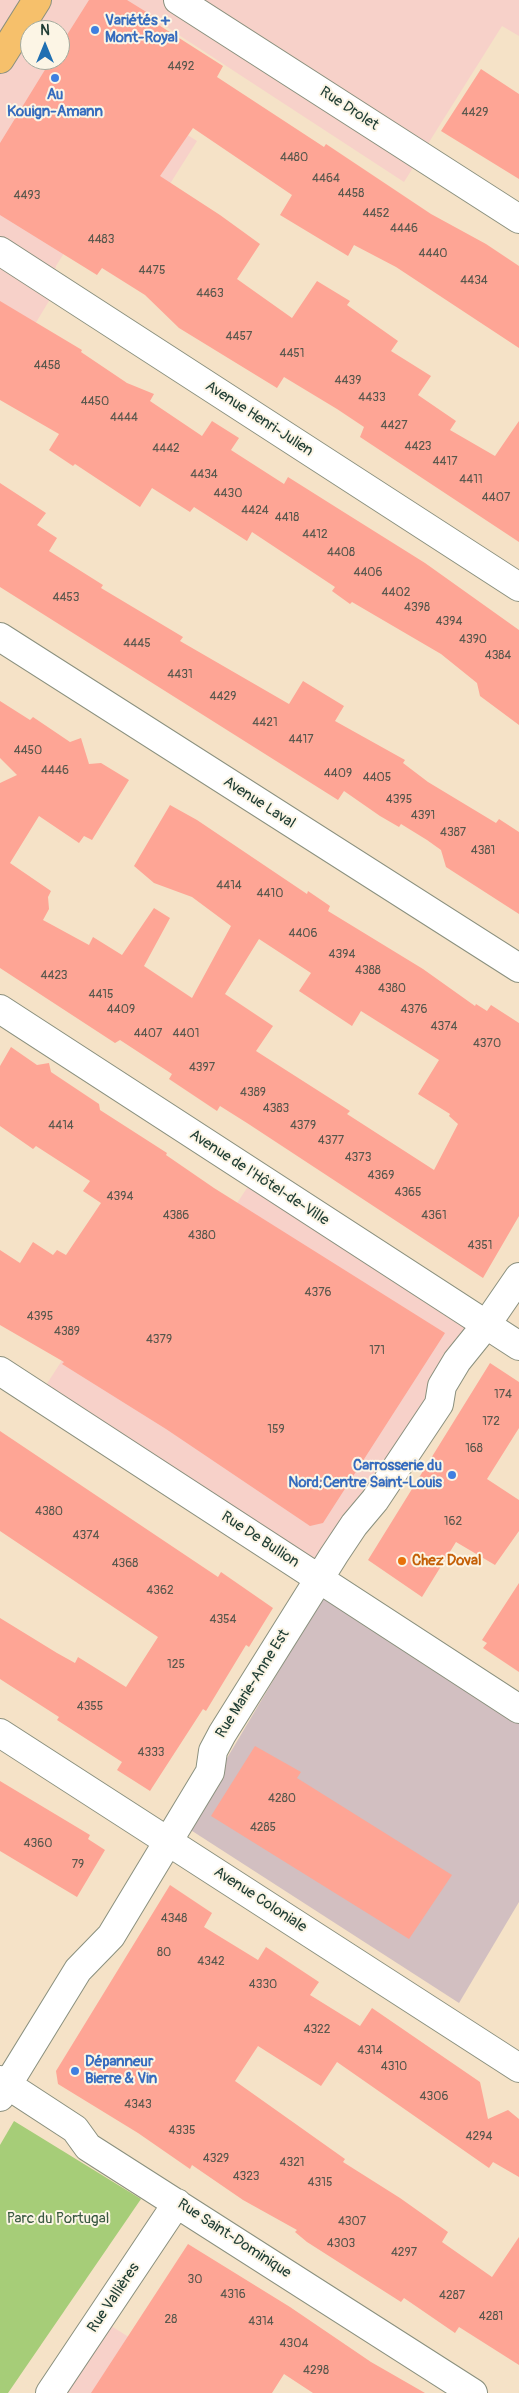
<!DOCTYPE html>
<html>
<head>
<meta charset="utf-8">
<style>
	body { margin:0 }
	#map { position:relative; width:519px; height:2393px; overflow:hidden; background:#f5e2c7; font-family:Pangolin,sans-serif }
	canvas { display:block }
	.north { position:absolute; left:20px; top:20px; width:50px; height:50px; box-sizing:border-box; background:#fcf5e5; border:1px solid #a4ab9e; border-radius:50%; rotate:0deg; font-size:14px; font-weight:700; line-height:20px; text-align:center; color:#1f3d34 }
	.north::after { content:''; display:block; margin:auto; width:18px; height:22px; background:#1f6fb2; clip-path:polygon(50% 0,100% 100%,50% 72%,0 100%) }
</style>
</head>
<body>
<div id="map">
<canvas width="519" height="2393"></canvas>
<div class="north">N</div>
</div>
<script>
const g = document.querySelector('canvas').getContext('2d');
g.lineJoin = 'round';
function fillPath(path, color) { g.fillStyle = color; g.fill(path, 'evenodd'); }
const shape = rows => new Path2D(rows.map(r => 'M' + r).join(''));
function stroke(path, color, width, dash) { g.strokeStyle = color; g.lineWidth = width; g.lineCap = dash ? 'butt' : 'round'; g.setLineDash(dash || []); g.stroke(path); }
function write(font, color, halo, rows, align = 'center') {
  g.font = font + ' Pangolin,sans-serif'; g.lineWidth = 4; g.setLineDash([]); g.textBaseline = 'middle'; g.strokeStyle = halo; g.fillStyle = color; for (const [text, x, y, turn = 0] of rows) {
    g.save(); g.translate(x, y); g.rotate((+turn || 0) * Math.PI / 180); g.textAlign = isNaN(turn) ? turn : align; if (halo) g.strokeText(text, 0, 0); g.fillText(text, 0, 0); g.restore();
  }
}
fillPath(shape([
	[0,0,519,0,519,36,502,26,404,182,162,24,118,91,197,141,144,225,86,218,56,266,49,301,0,382],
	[30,30,60,30,60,60,30,60],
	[257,1173,486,1325,319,1579,39,1396,143,1235,192,1271],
	[108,2324,218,2393,66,2393]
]), '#f7d1c9');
fillPath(shape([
	[327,1590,519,1724,519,1902,459,2003,186,1827]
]), '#d2bfc1');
fillPath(shape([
	[14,2121,141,2199,8,2393,0,2393,0,2145]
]), '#a6cd78');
fillPath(shape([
	[89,0,127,0,156,18,154,22,223,66,217,77,324,147,326,144,431,214,486,244,519,266,519,348,396,267,354,245,348,256,280,215,292,195,193,128,160,176,220,215,260,244,237,279,292,318,317,281,350,301,347,305,398,341,391,351,431,376,418,395,456,421,450,430,495,456,519,421,519,542,360,437,364,427,337,409,284,377,277,388,179,328,145,295,102,268,97,275,0,215,0,143,51,60,60,60,60,46],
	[481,69,519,94,519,179,441,131],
	[0,301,82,350,81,352,127,383,154,394,150,401,202,436,212,421,239,438,231,450,284,484,288,477,342,511,425,563,519,630,519,725,480,696,477,683,441,654,352,602,350,604,332,591,335,587,252,532,247,541,194,507,190,512,152,488,140,507,75,464,73,466,49,450,59,434,0,400],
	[0,483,46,513,37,525,57,538,49,551,103,585,101,588,183,637,180,641,289,704,303,681,344,706,335,721,405,760,403,763,428,782,496,823,499,819,519,832,519,914,446,867,441,850,427,840,401,824,399,827,380,816,344,791,338,800,0,587],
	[0,701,30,720,33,717,70,742,81,738,89,764,101,763,129,780,92,840,84,836,79,843,39,816,10,863,51,891,48,897,49,909,43,920,89,945,93,937,122,955,154,908,170,918,144,966,192,998,231,926,192,897,154,883,134,866,170,805,197,820,307,894,308,891,330,906,328,911,423,969,475,1006,476,1004,487,1011,491,1005,519,1023,519,1216,483,1278,247,1123,220,1106,217,1111,169,1079,172,1074,120,1040,115,1043,0,968,0,783,17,775,0,758],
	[259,939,311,973,299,991,352,1026,361,1011,439,1060,418,1094,450,1114,449,1116,458,1124,434,1170,347,1114,350,1111,256,1051,273,1026,225,994],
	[11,1047,37,1065,49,1063,51,1072,99,1104,100,1110,167,1153,166,1155,214,1188,445,1333,323,1523,310,1526,166,1429,62,1364,64,1362,0,1325,0,1250,20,1263,33,1242,53,1255,57,1250,66,1255,101,1203,83,1191,90,1181,36,1146,33,1149,0,1126,0,1066],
	[490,1363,519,1382,519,1428,487,1479,519,1500,519,1531,495,1565,456,1542,422,1597,368,1560],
	[0,1431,218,1577,221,1572,273,1608,249,1647,246,1645,206,1711,203,1709,150,1791,117,1770,122,1762,57,1720,59,1717,0,1679,0,1618,57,1653,75,1663,78,1657,126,1687,158,1637,0,1531],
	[519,1583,519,1672,483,1648,487,1643,482,1640],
	[255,1746,301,1772,297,1778,452,1875,409,1939,211,1816],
	[0,1781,90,1835,88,1839,105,1850,77,1897,0,1851],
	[170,1885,212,1913,204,1927,258,1960,266,1947,319,1982,310,1995,360,2026,372,2008,480,2082,488,2119,508,2110,519,2119,519,2177,493,2162,489,2168,337,2062,321,2086,258,2046,235,2081,345,2159,343,2162,400,2198,448,2232,442,2242,492,2277,519,2237,519,2365,459,2327,455,2333,404,2298,401,2302,307,2242,295,2232,297,2230,243,2200,192,2165,190,2169,138,2133,58,2084,56,2071],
	[188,2244,290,2307,371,2362,425,2393,313,2393,284,2374,272,2393,91,2393]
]), '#fea595');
const minor = shape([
	[178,0,519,219],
	[0,251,519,587],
	[0,637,519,968],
	[0,1009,519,1346],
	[0,1371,519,1709],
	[0,1733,519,2068],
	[0,2080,75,2129,88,2147,473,2393],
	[0,2097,78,1970,111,1936,210,1772,213,1751,222,1734,334,1555,354,1525,375,1500,439,1404,442,1386,457,1361,486,1325,519,1277],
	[50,2393,177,2203]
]);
const major = shape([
	[0,59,37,0]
]);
stroke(minor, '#8a907e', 30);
stroke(major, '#8a907e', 30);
stroke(minor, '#fff', 28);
stroke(major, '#f6c06b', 28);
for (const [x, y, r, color] of [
	[95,30,5,"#3f7fe0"],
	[55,78,5,"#3f7fe0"],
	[452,1475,5,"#3f7fe0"],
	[402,1561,5,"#e8710a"],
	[75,2071,5,"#3f7fe0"]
]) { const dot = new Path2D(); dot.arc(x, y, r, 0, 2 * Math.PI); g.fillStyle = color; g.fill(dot); stroke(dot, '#fcf5e5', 2); }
write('12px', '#57574c', null, [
	["4492",181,67],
	["4429",475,113],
	["4480",294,158],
	["4464",326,179],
	["4458",351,194],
	["4493",27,196],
	["4452",376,214],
	["4446",404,229],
	["4483",101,240],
	["4440",433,254],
	["4475",152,271],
	["4434",474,281],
	["4463",210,294],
	["4457",239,337],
	["4451",292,354],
	["4458",47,366],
	["4439",348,381],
	["4433",372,398],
	["4450",95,402],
	["4444",124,418],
	["4427",394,426],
	["4423",418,447],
	["4442",166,449],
	["4417",445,462],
	["4434",204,475],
	["4411",471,480],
	["4430",228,494],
	["4407",496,498],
	["4424",255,511],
	["4418",287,518],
	["4412",315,535],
	["4408",341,553],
	["4406",368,573],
	["4402",396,593],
	["4453",66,598],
	["4398",417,608],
	["4394",449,622],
	["4390",473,640],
	["4445",137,644],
	["4384",498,656],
	["4431",180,675],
	["4429",223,697],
	["4421",265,723],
	["4417",301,740],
	["4450",28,751],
	["4446",55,771],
	["4409",338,774],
	["4405",377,778],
	["4395",399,800],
	["4391",423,816],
	["4387",453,833],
	["4381",483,851],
	["4414",229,886],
	["4410",270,894],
	["4406",303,934],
	["4394",342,955],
	["4388",368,971],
	["4423",54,976],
	["4380",392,989],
	["4415",101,995],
	["4409",121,1010],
	["4376",414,1010],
	["4374",444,1027],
	["4407",148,1034],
	["4401",186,1034],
	["4370",487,1044],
	["4397",202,1068],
	["4389",253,1093],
	["4383",276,1109],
	["4414",61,1126],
	["4379",303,1126],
	["4377",331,1141],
	["4373",358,1158],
	["4369",381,1176],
	["4365",408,1193],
	["4394",120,1197],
	["4386",176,1216],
	["4361",434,1216],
	["4380",202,1236],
	["4351",480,1246],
	["4376",318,1293],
	["4395",40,1317],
	["4389",67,1332],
	["4379",159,1340],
	["171",377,1351],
	["174",503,1395],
	["172",491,1422],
	["159",276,1430],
	["168",474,1449],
	["4380",49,1512],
	["162",453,1522],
	["4374",86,1536],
	["4368",125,1564],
	["4362",160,1591],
	["4354",223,1620],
	["125",176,1665],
	["4355",90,1707],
	["4333",151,1753],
	["4280",282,1799],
	["4285",263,1828],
	["4360",38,1844],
	["79",78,1865],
	["4348",174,1919],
	["80",164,1953],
	["4342",211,1962],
	["4330",263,1985],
	["4322",317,2030],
	["4314",370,2051],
	["4310",394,2067],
	["4306",434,2097],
	["4343",138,2105],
	["4335",182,2131],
	["4294",479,2137],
	["4329",216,2159],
	["4321",292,2163],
	["4323",246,2177],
	["4315",320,2183],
	["4307",352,2222],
	["4303",341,2244],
	["4297",404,2253],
	["30",195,2280],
	["4316",233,2295],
	["4287",452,2296],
	["4281",491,2317],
	["28",171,2320],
	["4314",261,2322],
	["4304",294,2344],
	["4298",316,2371]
]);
write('bold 15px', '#366cbe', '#fcf5e5', [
	["Variétés +",105,21],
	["Mont-Royal",105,38],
	["Au",55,95,"center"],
	["Kouign-Amann",55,112,"center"],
	["Carrosserie du",442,1466,"right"],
	["Nord;Centre Saint-Louis",442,1483,"right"],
	["Dépanneur",85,2062],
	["Bierre & Vin",85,2079]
], 'left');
write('15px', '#1f3d34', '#fcf5e5', [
	["Rue Drolet",349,109,33],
	["Avenue Henri-Julien",259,419,33],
	["Avenue Laval",259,803,33],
	["Avenue de l'Hôtel-de-Ville",259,1178,33],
	["Rue De Bullion",260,1540,33],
	["Rue Marie-Anne Est",253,1684,-58],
	["Avenue Coloniale",260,1900,33],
	["Rue Saint-Dominique",234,2239,33],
	["Rue Vallières",114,2298,-56]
]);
write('bold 15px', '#c56008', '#fcf5e5', [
	["Chez Doval",412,1561]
], 'left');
write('15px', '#3a5a42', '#fcf5e5', [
	["Parc du Portugal",58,2219]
]);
</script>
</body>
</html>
